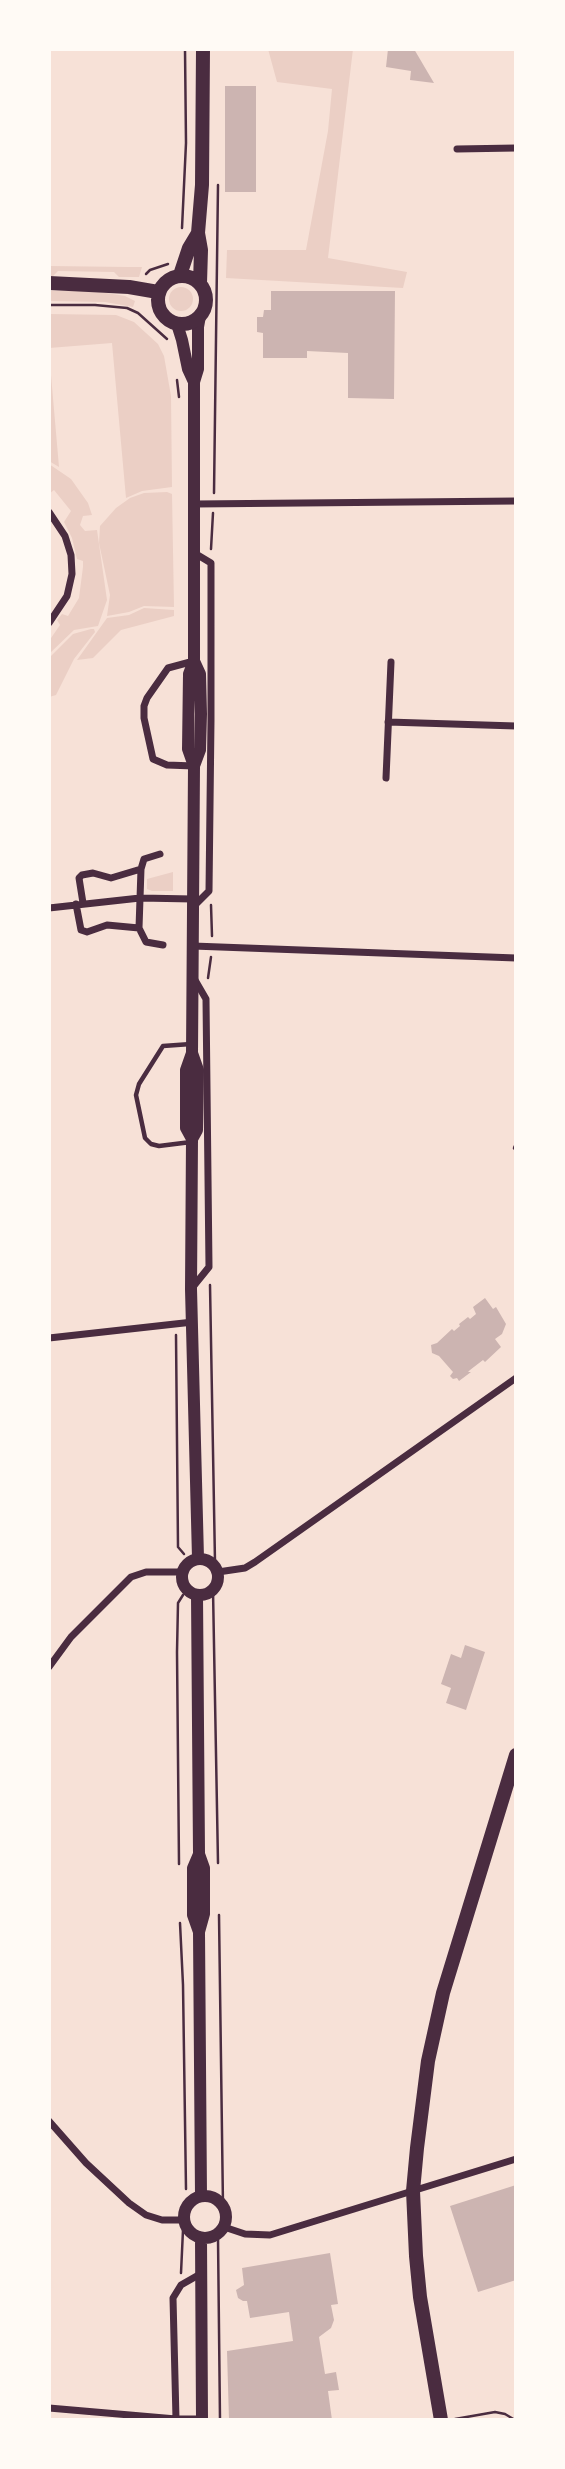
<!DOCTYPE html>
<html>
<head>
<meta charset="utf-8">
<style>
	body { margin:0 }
	#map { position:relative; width:565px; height:2469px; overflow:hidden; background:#f7e1d7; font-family:"Exo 2",sans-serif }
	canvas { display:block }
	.frame { position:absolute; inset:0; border:51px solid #fffaf5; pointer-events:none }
</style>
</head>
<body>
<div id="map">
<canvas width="565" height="2469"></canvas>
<div class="frame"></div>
</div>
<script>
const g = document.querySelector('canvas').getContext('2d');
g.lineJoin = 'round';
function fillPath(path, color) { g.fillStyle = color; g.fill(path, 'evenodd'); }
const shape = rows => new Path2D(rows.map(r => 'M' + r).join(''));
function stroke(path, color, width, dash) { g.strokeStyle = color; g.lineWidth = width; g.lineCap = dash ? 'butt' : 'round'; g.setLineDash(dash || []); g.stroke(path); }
fillPath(shape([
	[268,49,353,49,328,258,407,272,403,288,226,278,227,250,306,250,328,131,332,89,277,82],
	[49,266,128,267,142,267,139,277,119,277,114,272,58,271,53,276,49,276],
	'169 299a12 12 0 1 1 24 0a12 12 0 1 1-24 0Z',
	[49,291,94,291,125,296,135,301,133,307,105,302,49,301],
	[49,314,116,315,134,322,158,344,164,356,171,396,172,487,142,491,126,498,112,343,49,348],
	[49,352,59,467,49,461],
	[49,464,71,479,88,503,92,515,83,516,80,525,85,531,97,530,107,600,98,626,74,630,49,654,49,641,60,625,57,620,62,614,68,616,79,598,83,567,83,561,77,559,72,538,64,522,71,511,54,490,49,494],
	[167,492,172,494,174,607,144,606,129,612,107,616,110,595,99,543,100,526,116,508,130,498,144,493],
	[144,608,174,610,174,616,121,630,93,658,77,660,107,618,129,615],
	[91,629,94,629,95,632,74,659,56,695,49,697,49,658,73,634],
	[173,872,173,891,152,891,147,889,147,879]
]), '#ebcfc5');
fillPath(shape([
	[388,49,414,49,434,83,410,80,411,71,386,67],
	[225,86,256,86,256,192,225,192],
	[271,291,395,291,394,399,348,398,348,353,307,351,307,358,263,358,263,333,257,332,257,317,263,317,264,310,271,310],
	[485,1298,493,1309,496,1307,506,1324,502,1334,495,1339,501,1347,485,1362,483,1360,470,1370,468,1372,471,1372,459,1381,457,1378,453,1379,450,1376,453,1372,439,1356,432,1353,431,1345,437,1343,452,1329,454,1331,460,1326,459,1324,468,1317,470,1319,476,1314,473,1307],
	[465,1645,485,1652,466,1710,446,1703,451,1688,441,1684,451,1654,461,1658],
	[516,2185,516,2280,478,2292,450,2206],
	[330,2253,338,2304,331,2305,334,2320,331,2328,319,2337,325,2374,336,2372,339,2390,328,2391,332,2420,229,2420,227,2351,293,2341,289,2312,250,2318,247,2301,243,2301,238,2298,236,2290,244,2285,242,2268]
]), '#ccb4b1');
stroke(shape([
	[182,228,186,143,185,49],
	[146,274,150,270,168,264],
	[49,305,95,305,127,308,138,313,167,339],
	[177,380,179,397],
	[214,493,218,185],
	[211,549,213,513],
	[211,905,212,936],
	[208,978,211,957],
	[210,1285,215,1562],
	[176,1335,178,1547,184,1554],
	[213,1590,218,1863],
	[179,1864,177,1652,178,1603,183,1595],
	[219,1915,223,2206],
	[180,1923,183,1985,186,2189],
	[218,2238,220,2420],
	[181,2273,183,2230],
	[455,2419,495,2412,505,2414,515,2420]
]), '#4a2c40', 2.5);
stroke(shape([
	[191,1044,163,1046,139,1084,136,1095,145,1138,151,1144,159,1146,191,1142],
	[515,1148,516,1146]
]), '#4a2c40', 4.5);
stroke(shape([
	[457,149,516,148],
	[195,504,516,501],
	[49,512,65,536,71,555,72,574,67,596,49,623],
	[388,722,516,726],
	[194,766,167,765,153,759,144,718,144,706,147,698,168,668,194,661],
	[386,778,391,662],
	[141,869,144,859,160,854],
	[76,904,81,930,87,932,107,925,139,928,141,869,111,878,93,873,82,875,79,878,83,903],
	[194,906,209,891,211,720,211,563,196,554],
	[49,908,140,898,193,899],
	[139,928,146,942,163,945],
	[193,946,516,958],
	[192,1288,209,1267,206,999,195,980],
	[49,1338,193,1322],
	[218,1572,245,1568,255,1562,516,1378],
	[49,1667,71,1637,131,1577,146,1572,182,1572],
	[49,2121,86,2163,129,2203,146,2215,162,2220,184,2220],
	[224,2227,245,2234,270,2235,516,2159],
	[49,2408,176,2419,202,2419],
	[176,2419,173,2298,181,2285,202,2273]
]), '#4a2c40', 7);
stroke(shape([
	[177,324,182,340,188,369,194,382],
	[194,766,188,749,189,674,194,661,194,382,198,369,198,327,200,316],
	[192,1139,186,1128,186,1070,192,1053,194,766,200,750,201,714,200,674,194,661],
	[192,1139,191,1289,198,1558],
	[192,1139,197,1130,198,1070,192,1053],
	'182 1577a18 18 0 1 1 36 0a18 18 0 1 1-36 0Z',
	[197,1595,199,1854,204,1868,204,1914,199,1932,201,2196],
	[199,1854,193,1868,193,1915,199,1932],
	'184 2217a21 21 0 1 1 42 0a21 21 0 1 1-42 0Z',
	[201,2238,202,2420]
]), '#4a2c40', 12);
stroke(shape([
	[180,275,189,248,198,233],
	'158 300a24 24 0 1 1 48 0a24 24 0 1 1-48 0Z',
	[49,283,129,287,158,292],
	[200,283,201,250,198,233,202,185,203,49]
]), '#4a2c40', 14);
stroke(shape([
	[441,2420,420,2297,416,2256,413,2191,417,2148,428,2061,443,1993,516,1755]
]), '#4a2c40', 14);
</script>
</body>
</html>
